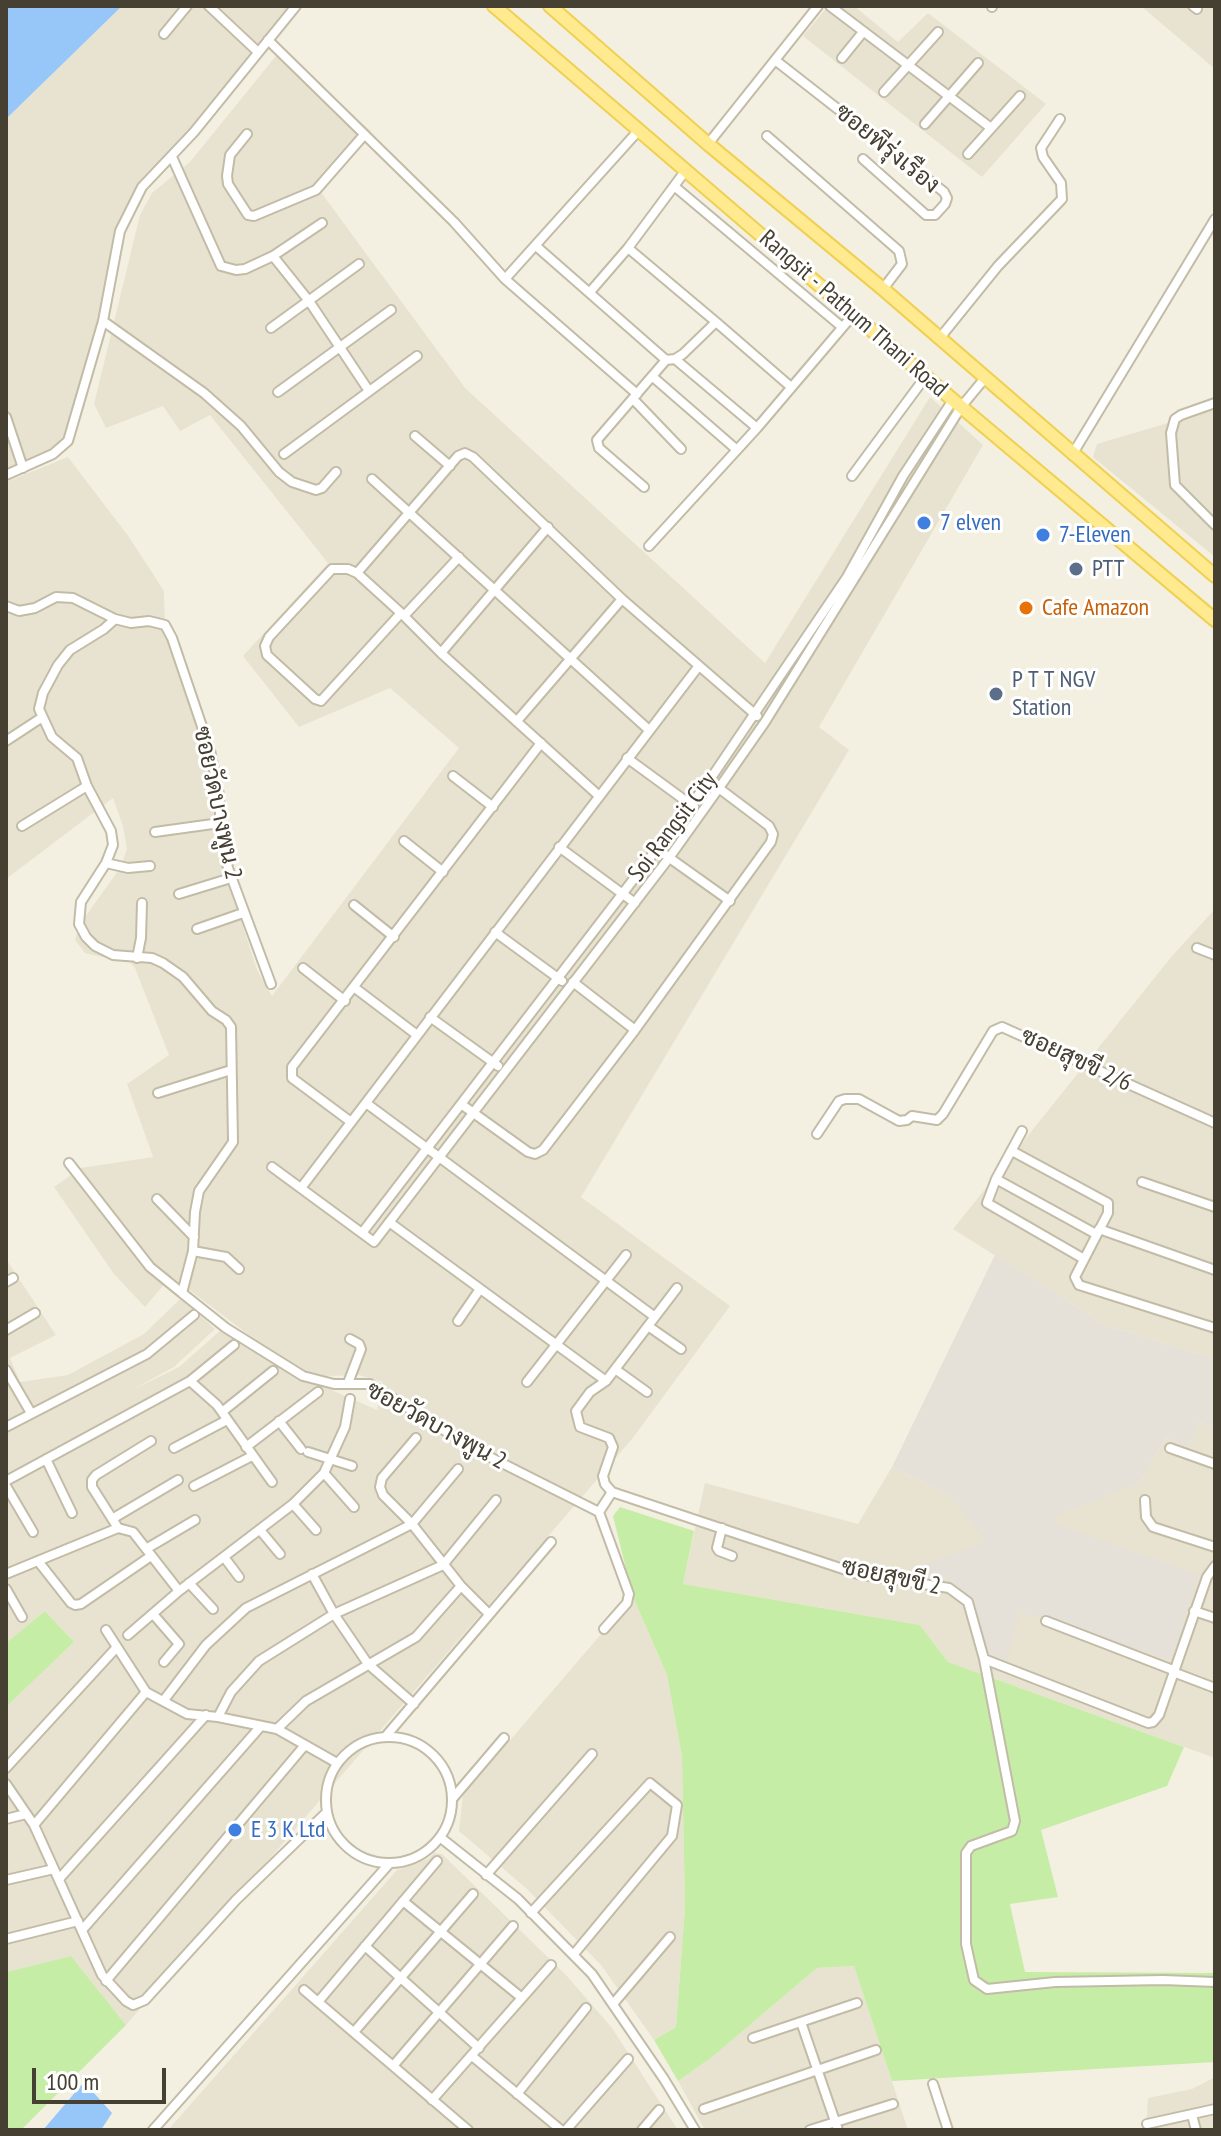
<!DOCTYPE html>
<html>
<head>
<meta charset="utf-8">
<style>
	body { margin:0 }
	#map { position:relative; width:1221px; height:2136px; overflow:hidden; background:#f3f0e2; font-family:"PT Sans Narrow",sans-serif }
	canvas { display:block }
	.frame { position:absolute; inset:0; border:8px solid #454032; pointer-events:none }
	.scale { position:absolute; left:32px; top:2068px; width:134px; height:36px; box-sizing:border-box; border:4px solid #454032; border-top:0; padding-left:10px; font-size:24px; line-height:28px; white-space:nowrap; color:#454032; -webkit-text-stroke:6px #fff; paint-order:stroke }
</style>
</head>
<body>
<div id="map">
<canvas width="1221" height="2136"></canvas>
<div class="frame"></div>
<div class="scale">100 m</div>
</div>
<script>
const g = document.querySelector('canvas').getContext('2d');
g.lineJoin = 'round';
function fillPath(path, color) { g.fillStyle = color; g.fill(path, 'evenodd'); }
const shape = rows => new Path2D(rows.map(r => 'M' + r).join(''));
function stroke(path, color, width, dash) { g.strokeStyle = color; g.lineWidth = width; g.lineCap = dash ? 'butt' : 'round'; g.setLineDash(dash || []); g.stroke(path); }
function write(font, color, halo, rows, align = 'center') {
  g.font = font + ' "PT Sans Narrow",Sarabun,sans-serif'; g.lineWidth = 6; g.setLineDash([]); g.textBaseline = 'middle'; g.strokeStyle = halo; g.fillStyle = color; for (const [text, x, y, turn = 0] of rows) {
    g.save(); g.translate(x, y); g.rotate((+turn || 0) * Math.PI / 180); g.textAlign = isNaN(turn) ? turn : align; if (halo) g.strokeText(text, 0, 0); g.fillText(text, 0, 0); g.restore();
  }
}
fillPath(shape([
	[122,6,295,6,181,152,141,185,127,212,77,416,63,441,39,457,6,470,6,119],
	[828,6,854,6,898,42,928,13,1046,104,982,177,803,36],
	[1141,6,1215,6,1215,69],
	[280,51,371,131,320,191,465,388,765,663,930,397,983,445,819,727,849,750,581,1197,730,1306,632,1439,126,2025,71,1956,6,1972,6,1707,74,1642,45,1611,6,1643,6,1259,56,1335,10,1358,20,1382,68,1375,144,1334,181,1298,215,1329,174,1367,130,1391,179,1367,222,1329,284,1369,377,1410,383,1382,359,1375,327,1376,305,1371,270,1351,171,1276,145,1307,114,1274,54,1187,81,1168,153,1157,127,1084,169,1055,135,968,121,951,102,957,85,953,75,940,80,924,120,868,127,849,123,826,113,798,6,879,6,482,68,457,129,537,164,591,165,634,205,752,215,795,217,834,224,868,257,970,272,996,459,748,390,688,299,727,243,656,328,563,210,415,180,431,163,406,106,428,94,404,140,215,152,193,190,162],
	[1215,409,1215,557,1093,457,1097,444],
	[1215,909,1215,1359,1107,1326,953,1229,1172,956],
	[1199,1422,1215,1428,1215,1758,948,1662,920,1625,683,1584,705,1483,858,1524,892,1467,951,1496,1139,1483,1166,1438,1188,1445],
	[633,1597,667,1675,682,1757,685,1907,676,2027,654,2040,601,1965,527,1889,459,1831,463,1795],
	[434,1853,442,1854,566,1975,612,2028,678,2130,168,2130,397,1870,428,1859],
	[854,1966,908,2130,705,2130,678,2081,711,2058,817,1968],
	[1215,2077,1215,2130,1146,2130,1148,2098,1192,2089]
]), '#e8e3d0');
fillPath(shape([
	[995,1255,1107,1326,1215,1359,1215,1428,1199,1422,1188,1446,1166,1438,1139,1483,1058,1515,1054,1523,1199,1575,1172,1660,1020,1612,1007,1661,988,1656,974,1604,948,1581,933,1580,915,1568,986,1542,951,1496,892,1467]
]), '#e5e0d8');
fillPath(shape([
	[620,1507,694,1531,683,1584,920,1625,948,1662,1184,1747,1167,1786,1041,1830,1058,1897,1010,1904,1025,1972,1215,1973,1215,2062,892,2081,854,1966,817,1968,711,2058,678,2081,654,2040,676,2027,685,1907,682,1757,667,1675,633,1597,613,1516],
	[45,1611,74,1642,6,1707,6,1643],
	[71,1956,126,2025,21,2130,6,2130,6,1972]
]), '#c6eda6');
fillPath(shape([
	[122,6,6,119,6,7],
	[84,2082,112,2113,101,2130,43,2130]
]), '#97c7f8');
const minor = shape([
	[209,6,258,52],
	[830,6,991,128],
	[992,6,992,7],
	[1193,6,1197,9],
	[164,34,187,6],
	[268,40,454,222,505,279,637,394],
	[842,58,863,32],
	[775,60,944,192,947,198,945,204,935,215,926,215,863,159],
	[884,92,938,32],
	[925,124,978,63],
	[247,134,230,155,227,176,228,184,248,215,254,216,316,190,364,135],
	[767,136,899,251,902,264,883,289],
	[708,144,818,6],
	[968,154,1020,96],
	[172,157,221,266,236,270,245,269,273,256,322,223],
	[674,186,842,327],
	[536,246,666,360,675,359,683,354,716,322,628,248,686,170],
	[273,256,309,301,369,391],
	[505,279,639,130],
	[590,292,628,248],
	[103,321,204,393,241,426,279,472,292,482,316,490,322,488,336,472],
	[716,322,791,387],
	[271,328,359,264],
	[939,339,998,266,1062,199,1061,183,1043,157,1041,148,1060,119],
	[675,359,757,428],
	[653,377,737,450],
	[278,392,391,310],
	[633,399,681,449],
	[1215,403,1181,415,1175,419,1171,433,1175,485,1215,525],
	[6,417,23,468],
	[415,436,450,466],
	[284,454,417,356],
	[1072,455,1215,219],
	[6,475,53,454,68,441,103,321,120,231,142,187,194,132,296,6],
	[852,476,926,376],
	[372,479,649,730],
	[644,487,599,448,597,440,666,360],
	[649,546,757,428,853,315],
	[357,573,458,456,465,453,473,457,622,599,757,716],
	[6,606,19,611,35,608,56,597,73,598,115,619,131,623,149,621,165,625,172,638,210,750,219,795,221,833,228,868,271,984],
	[401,613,321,701,315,699,267,655,265,646,269,637,332,569,348,569,357,573,401,613,441,653,598,795],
	[404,616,459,557],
	[115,619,104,629,70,650,58,665,43,693,39,709,52,737,77,758,87,786,111,831,113,845,106,863,81,902,79,924,86,937,95,946,113,955,152,958,163,963,183,977,212,1011,226,1020,231,1027,233,1142,199,1191,195,1212,193,1251,182,1293,226,1328,303,1376,334,1384,370,1384,476,1450,599,1512,629,1594,627,1603,604,1629],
	[441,653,548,527],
	[517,721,622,599],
	[6,741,41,718],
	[627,758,694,807],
	[453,776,493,807],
	[22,826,87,786],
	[155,832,220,823],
	[404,841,443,872],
	[559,847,635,903],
	[657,849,730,901],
	[106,863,128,868,150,866],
	[179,894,231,878],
	[354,905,394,937],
	[197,929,243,913],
	[495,932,562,981],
	[1197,948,1215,955],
	[137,958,141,938,142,903],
	[303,968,345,1001],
	[573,982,635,1030],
	[355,988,417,1035],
	[430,1017,498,1066],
	[158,1093,231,1070],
	[366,1103,655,1317],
	[461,1104,528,1152,535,1154,543,1150,635,1030,771,842,773,834,769,826,716,786],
	[351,1122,292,1078,292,1067,541,743],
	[1022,1131,996,1179,987,1203,1084,1259],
	[817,1134,839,1101,845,1099,859,1099,899,1121,907,1120,912,1116,937,1120,943,1114,993,1031,1002,1027,1215,1123],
	[1012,1151,1108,1203,1108,1213,1075,1277,1079,1285,1215,1328],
	[69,1163,150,1267,182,1293],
	[272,1167,374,1242,669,858,719,788,765,722,961,407,985,378],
	[996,1179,1096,1234],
	[1142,1182,1215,1207],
	[301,1188,698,667],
	[157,1199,194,1237],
	[389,1222,606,1381],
	[1099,1229,1215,1270],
	[362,1233,709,781,847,577,903,476,953,400],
	[193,1251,226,1257,239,1269],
	[6,1282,13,1278],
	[677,1288,606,1381,590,1392,576,1411,580,1427,609,1438,613,1447,603,1476,605,1484,612,1492,858,1574,949,1588,968,1602,984,1659,1148,1723,1153,1722,1159,1715,1207,1577,1215,1566],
	[458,1321,480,1289],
	[648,1326,681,1349],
	[6,1330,35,1313],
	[615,1369,647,1392],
	[6,1370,31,1413],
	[190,1381,217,1405,272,1482],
	[527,1382,626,1255],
	[348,1383,361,1349,359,1344,350,1339],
	[222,1412,273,1371],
	[279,1421,301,1449],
	[6,1427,147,1354,194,1315],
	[416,1438,382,1478,380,1487,383,1495,412,1524,461,1586,489,1614],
	[246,1447,318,1392],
	[174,1448,227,1420],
	[1170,1448,1215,1464],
	[308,1452,352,1466],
	[46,1459,72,1513],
	[324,1473,354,1507],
	[6,1481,190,1381,234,1345],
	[6,1486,33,1532],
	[194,1486,252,1456],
	[1145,1500,1146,1517,1153,1527,1215,1547],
	[293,1504,316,1530],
	[599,1512,612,1492],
	[112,1519,178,1480],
	[118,1528,92,1487,92,1480,96,1475,151,1441],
	[722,1528,717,1548,719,1551,732,1556],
	[260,1530,280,1554],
	[146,1549,195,1520],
	[224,1557,239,1577],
	[38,1561,71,1603,75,1605,81,1604,151,1556],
	[6,1574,118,1528,133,1532,179,1591,293,1504,324,1473,345,1427,350,1399],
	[312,1574,334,1614,368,1664,414,1704],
	[189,1583,213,1609],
	[6,1589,22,1617],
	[1194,1611,1215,1618],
	[153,1614,179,1644,164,1662],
	[1046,1621,1173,1670],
	[106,1630,146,1692,187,1714,218,1717,277,1729,337,1763],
	[128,1635,179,1591],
	[984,1659,1015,1821,1012,1831,971,1846,966,1853,966,1944,974,1980,987,1989,1055,1982,1163,1980,1215,1982],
	[1173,1672,1215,1688],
	[164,1700,206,1645,246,1608,412,1524,458,1469],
	[218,1717,231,1692,259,1661,334,1614,443,1565,496,1500],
	[277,1729,306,1701,416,1637,461,1586],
	[386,1736,551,1542],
	'326 1800a63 63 0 1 1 126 0a63 63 0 1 1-126 0Z',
	[6,1768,117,1647],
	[6,1784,34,1825,102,1975,126,2001,133,2005,145,2000,236,1900,326,1813],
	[453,1798,504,1738],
	[6,1819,26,1814],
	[34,1825,146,1692],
	[441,1838,518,1899,592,1974,664,2079,695,2130],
	[486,1875,592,1754],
	[59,1879,206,1715],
	[6,1880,54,1869],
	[403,1901,522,1998],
	[531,1913,650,1783,677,1805,672,1836,574,1954],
	[82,1930,261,1726],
	[6,1939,78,1921],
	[365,1946,479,2048],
	[106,1981,305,1745],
	[304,1990,468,2130],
	[318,2002,437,1861],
	[613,2004,670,1937],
	[801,2022,838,2130],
	[354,2032,473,1894],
	[753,2038,857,2003],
	[472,2056,561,2130],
	[393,2066,513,1926],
	[933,2084,948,2130],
	[517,2094,586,2008],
	[432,2100,551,1965],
	[704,2109,876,2050],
	[1192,2115,1196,2130],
	[1147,2124,1215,2109],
	[153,2130,389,1864],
	[566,2130,628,2059],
	[642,2130,659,2110],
	[810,2130,893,2104]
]);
const primary = shape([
	[494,6,953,400,1215,620],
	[550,6,708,144,883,289,1215,576]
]);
stroke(minor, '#c2bca7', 12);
stroke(primary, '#f0d053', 16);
stroke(minor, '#fff', 8);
stroke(primary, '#ffea8f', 12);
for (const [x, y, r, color] of [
	[924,523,8,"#3f7fe0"],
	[1043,535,8,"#3f7fe0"],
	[1076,569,8,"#5c6f8a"],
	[1026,608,8,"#e8710a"],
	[996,694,8,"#5c6f8a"],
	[235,1830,8,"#3f7fe0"]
]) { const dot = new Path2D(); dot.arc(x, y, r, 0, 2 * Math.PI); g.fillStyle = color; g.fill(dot); stroke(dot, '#fff', 3); }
write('24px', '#454032', '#fff', [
	["ซอยพีรุ่งเรือง",887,149,39],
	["Rangsit - Pathum Thani Road",853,314,41],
	["ซอยวัดบางพูน 2",217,803,78],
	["Soi Rangsit City",673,827,-53],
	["ซอยสุขขี 2/6",1076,1060,25],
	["ซอยวัดบางพูน 2",436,1426,29],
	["ซอยสุขขี 2",891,1577,12]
]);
write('24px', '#366cbe', '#fff', [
	["7 elven",940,523],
	["7-Eleven",1059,535],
	["E 3 K Ltd",251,1830]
], 'left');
write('24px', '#4e5e75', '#fff', [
	["PTT",1092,569],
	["P T T NGV",1012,680],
	["Station",1012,708]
], 'left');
write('24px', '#c56008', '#fff', [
	["Cafe Amazon",1042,608]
], 'left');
</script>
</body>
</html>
